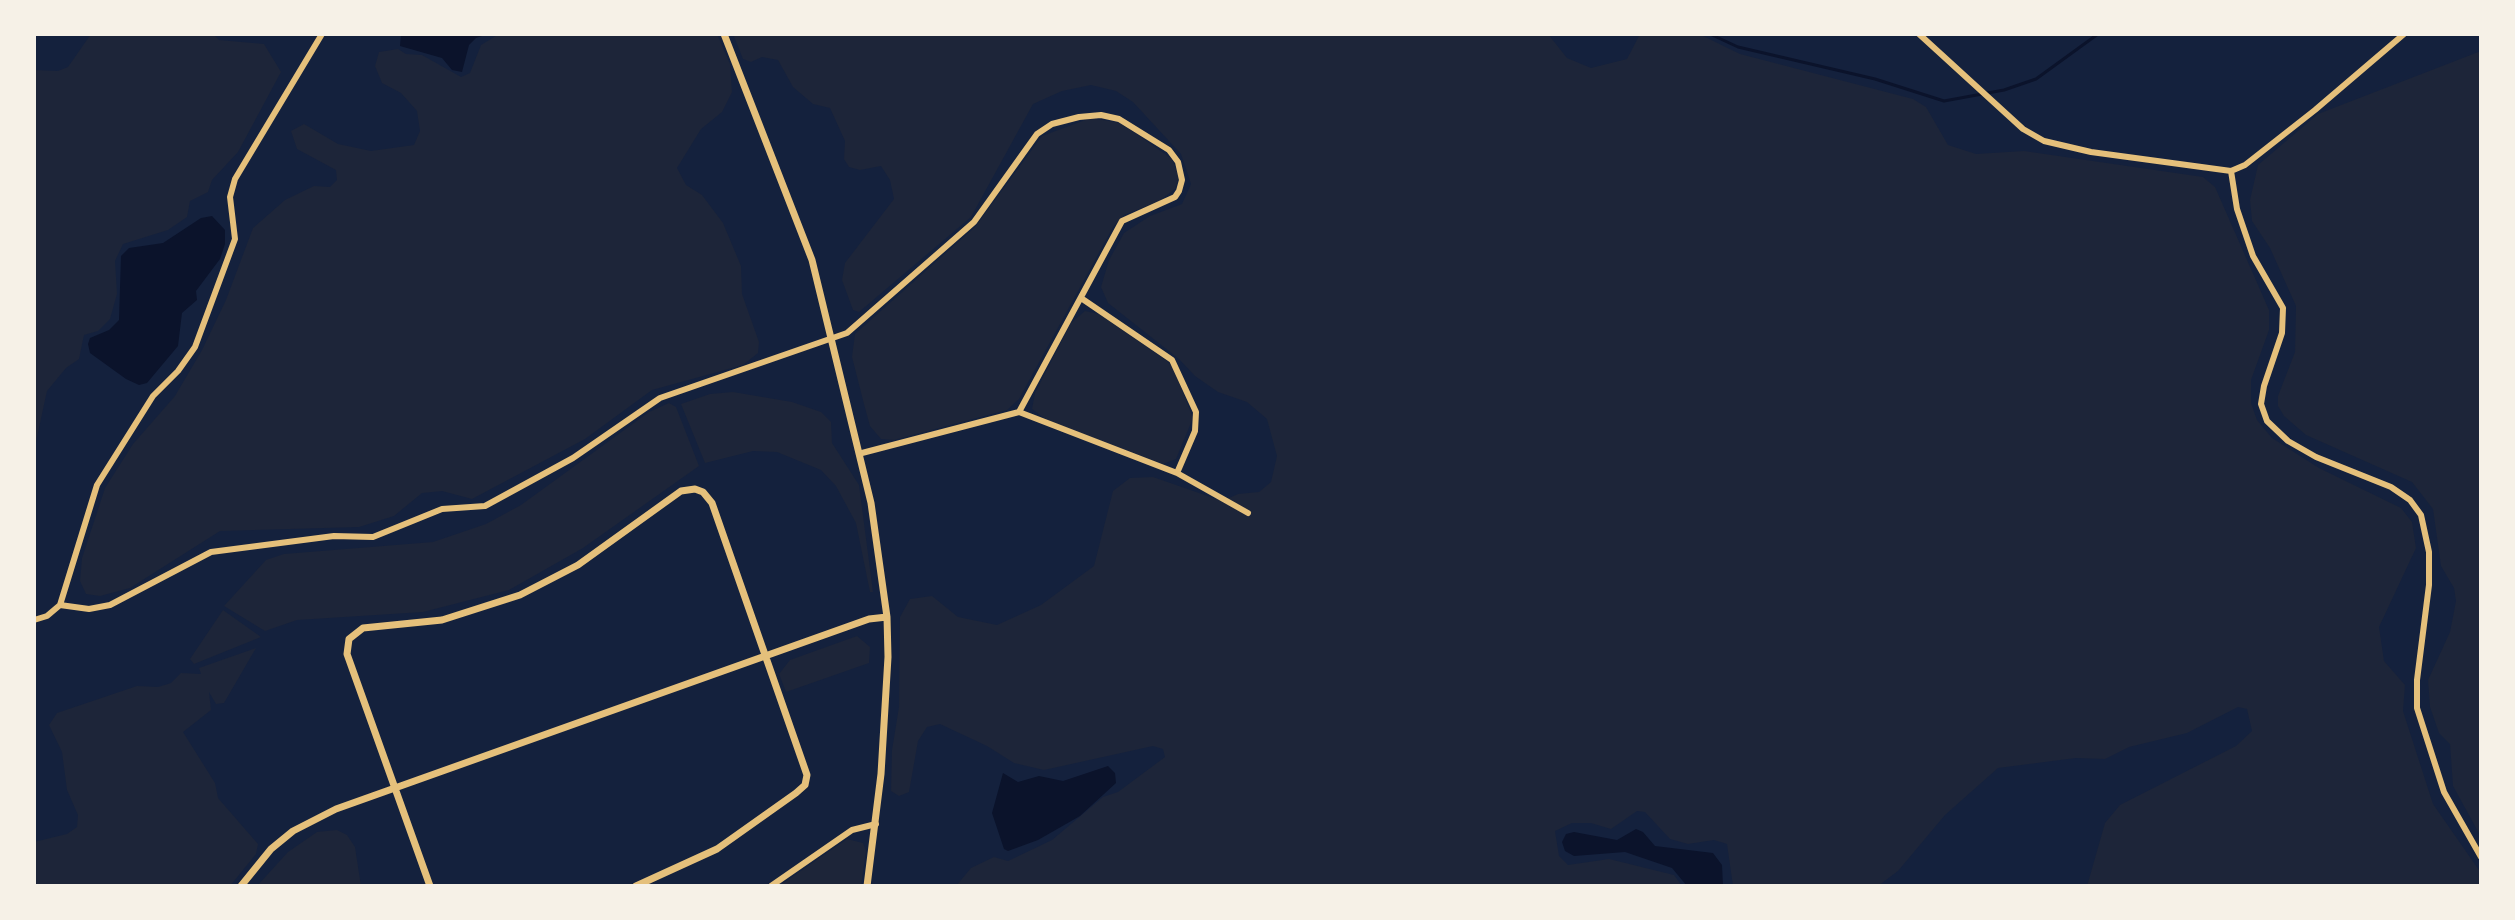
<!DOCTYPE html>
<html>
<head>
<meta charset="utf-8">
<style>
	body { margin:0 }
	#map { position:relative; width:2515px; height:920px; overflow:hidden; background:#14213d; font-family:"Roboto Condensed",sans-serif }
	canvas { display:block }
	.frame { position:absolute; inset:0; border:36px solid #f6f1e7; pointer-events:none }
</style>
</head>
<body>
<div id="map">
<canvas width="2515" height="920"></canvas>
<div class="frame"></div>
</div>
<script>
const g = document.querySelector('canvas').getContext('2d');
g.lineJoin = 'round';
function fillPath(path, color) { g.fillStyle = color; g.fill(path, 'evenodd'); }
const shape = rows => new Path2D(rows.map(r => 'M' + r).join(''));
function stroke(path, color, width, dash) { g.strokeStyle = color; g.lineWidth = width; g.lineCap = dash ? 'butt' : 'round'; g.setLineDash(dash || []); g.stroke(path); }
fillPath(shape([
	[91,34,213,34,219,40,264,44,281,72,238,152,212,180,208,192,190,201,187,217,168,230,123,244,115,261,117,294,110,319,98,331,84,335,79,359,66,368,47,391,34,451,34,70,58,71,68,67],
	[499,34,717,34,730,64,732,92,722,112,701,129,677,168,686,185,702,195,723,223,741,266,742,294,759,342,758,353,743,365,652,390,585,439,472,499,442,491,422,493,394,516,359,527,220,531,130,588,100,596,86,594,80,581,82,558,105,488,133,444,175,396,202,350,226,300,253,228,285,200,314,186,330,187,337,180,336,170,297,149,291,131,304,124,338,144,371,151,414,145,420,131,417,111,401,93,382,83,375,66,379,52,398,49,406,54,422,55,461,77,470,73,481,45],
	[733,34,1548,34,1567,58,1591,68,1627,59,1640,34,1699,34,1740,54,1913,99,1926,107,1948,145,1976,154,2024,151,2203,177,2215,187,2269,310,2269,330,2251,380,2251,403,2257,420,2272,438,2319,468,2401,508,2412,522,2416,548,2379,627,2384,661,2405,685,2403,711,2433,804,2481,873,2481,886,2087,886,2105,823,2120,805,2236,746,2252,731,2247,709,2238,707,2187,733,2129,747,2105,759,2076,758,1998,768,1945,815,1898,871,1878,886,1733,886,1727,844,1714,840,1688,844,1670,839,1645,812,1637,811,1611,829,1591,823,1572,823,1555,831,1559,856,1568,865,1609,859,1674,875,1682,886,956,886,971,868,994,857,1008,861,1052,840,1103,797,1118,792,1165,757,1163,749,1153,746,1044,770,1014,763,987,746,940,724,927,727,918,741,909,792,899,796,891,791,892,750,899,707,900,617,910,599,932,596,958,617,997,625,1041,605,1094,566,1113,491,1130,478,1153,477,1222,501,1238,494,1259,492,1271,482,1277,456,1267,419,1247,402,1218,392,1195,376,1179,359,1108,303,1101,287,1109,260,1124,233,1150,216,1182,204,1191,184,1181,154,1133,102,1116,91,1091,85,1062,91,1033,104,971,217,859,312,853,310,842,280,845,263,894,199,890,180,881,166,860,170,849,167,844,159,845,141,830,108,813,104,793,87,778,60,762,57,751,62,743,59],
	[2481,51,2481,837,2453,786,2450,744,2439,733,2430,707,2428,680,2450,632,2456,601,2454,588,2441,566,2433,509,2412,482,2306,435,2284,416,2278,406,2278,396,2295,352,2296,306,2270,248,2252,221,2250,200,2258,165,2318,114],
	[1091,118,1121,123,1172,159,1179,177,1175,189,1159,201,1124,215,1113,227,1019,399,1007,410,894,440,881,439,870,426,865,408,852,357,855,334,975,227,1042,136],
	[1085,311,1099,314,1167,361,1174,369,1193,418,1176,459,1163,464,1048,421,1032,409,1035,393,1071,323],
	[733,392,792,402,821,412,831,422,832,443,859,485,873,592,870,592,856,523,836,486,821,470,777,452,753,451,705,463,681,404,710,394],
	[669,403,676,407,699,466,583,548,509,590,423,612,297,620,265,631,224,606,266,560,284,554,433,542,486,524,521,505,649,412],
	[223,610,261,637,194,664,190,659],
	[857,636,870,647,869,663,786,692,779,674,790,660],
	[256,648,224,703,216,704,209,692,211,710,183,732,215,783,218,798,258,844,256,854,230,886,34,886,34,842,67,834,77,827,78,815,67,790,62,752,49,725,57,713,137,686,158,687,171,683,181,673,201,674,199,668],
	[337,830,347,835,355,847,361,886,257,886,288,852,317,832],
	[847,839,863,843,866,851,861,886,779,886]
]), '#1d2539');
fillPath(shape([
	[401,34,488,34,476,38,469,45,462,72,452,70,442,58,400,46],
	[212,216,225,230,225,244,220,259,196,291,197,300,182,313,178,346,147,383,139,385,126,379,90,353,88,344,90,338,109,330,119,320,121,256,129,248,163,243,201,218],
	[1108,766,1115,773,1116,783,1080,816,1038,840,1008,851,1004,849,992,813,1003,773,1018,782,1039,776,1063,781],
	[1636,829,1643,832,1655,846,1713,853,1722,865,1723,886,1687,886,1672,868,1625,852,1574,856,1565,851,1562,842,1566,834,1574,832,1617,840]
]), '#0b132b');
stroke(shape([
	[1710,34,1738,47,1875,79,1944,101,2004,90,2036,79,2098,34]
]), '#0b132b', 3);
stroke(shape([
	[1919,34,2023,129,2044,141,2091,152,2231,171,2245,165,2315,110,2404,34],
	[2231,171,2237,209,2253,256,2283,308,2282,333,2264,386,2261,404,2267,421,2288,441,2316,457,2391,487,2410,500,2421,515,2429,552,2429,585,2417,680,2417,708,2444,792,2481,857],
	[1081,298,1172,360,1196,412,1195,431,1177,473],
	[862,453,1019,412,1177,473,1248,513],
	[60,605,89,609,110,605,211,552,334,536,373,537,442,509,485,506,573,458,660,398,847,333,974,222,1037,134,1052,124,1079,117,1101,115,1119,119,1169,150,1178,162,1182,180,1179,191,1175,197,1122,221,1019,412],
	[34,620,47,616,60,605,97,485,153,396,178,371,195,347,235,239,230,197,235,179,322,34],
	[771,886,852,830,876,824]
]), '#e5c07b', 6);
stroke(shape([
	[724,34,812,260,871,503,887,617,888,657,881,774,867,886],
	[241,886,271,849,293,831,336,809,869,619,887,617],
	[430,886,347,654,349,639,363,628,442,620,520,595,578,565,681,491,695,489,703,492,712,503,807,775,805,785,796,793,717,849,636,886]
]), '#e5c07b', 7);
</script>
</body>
</html>
